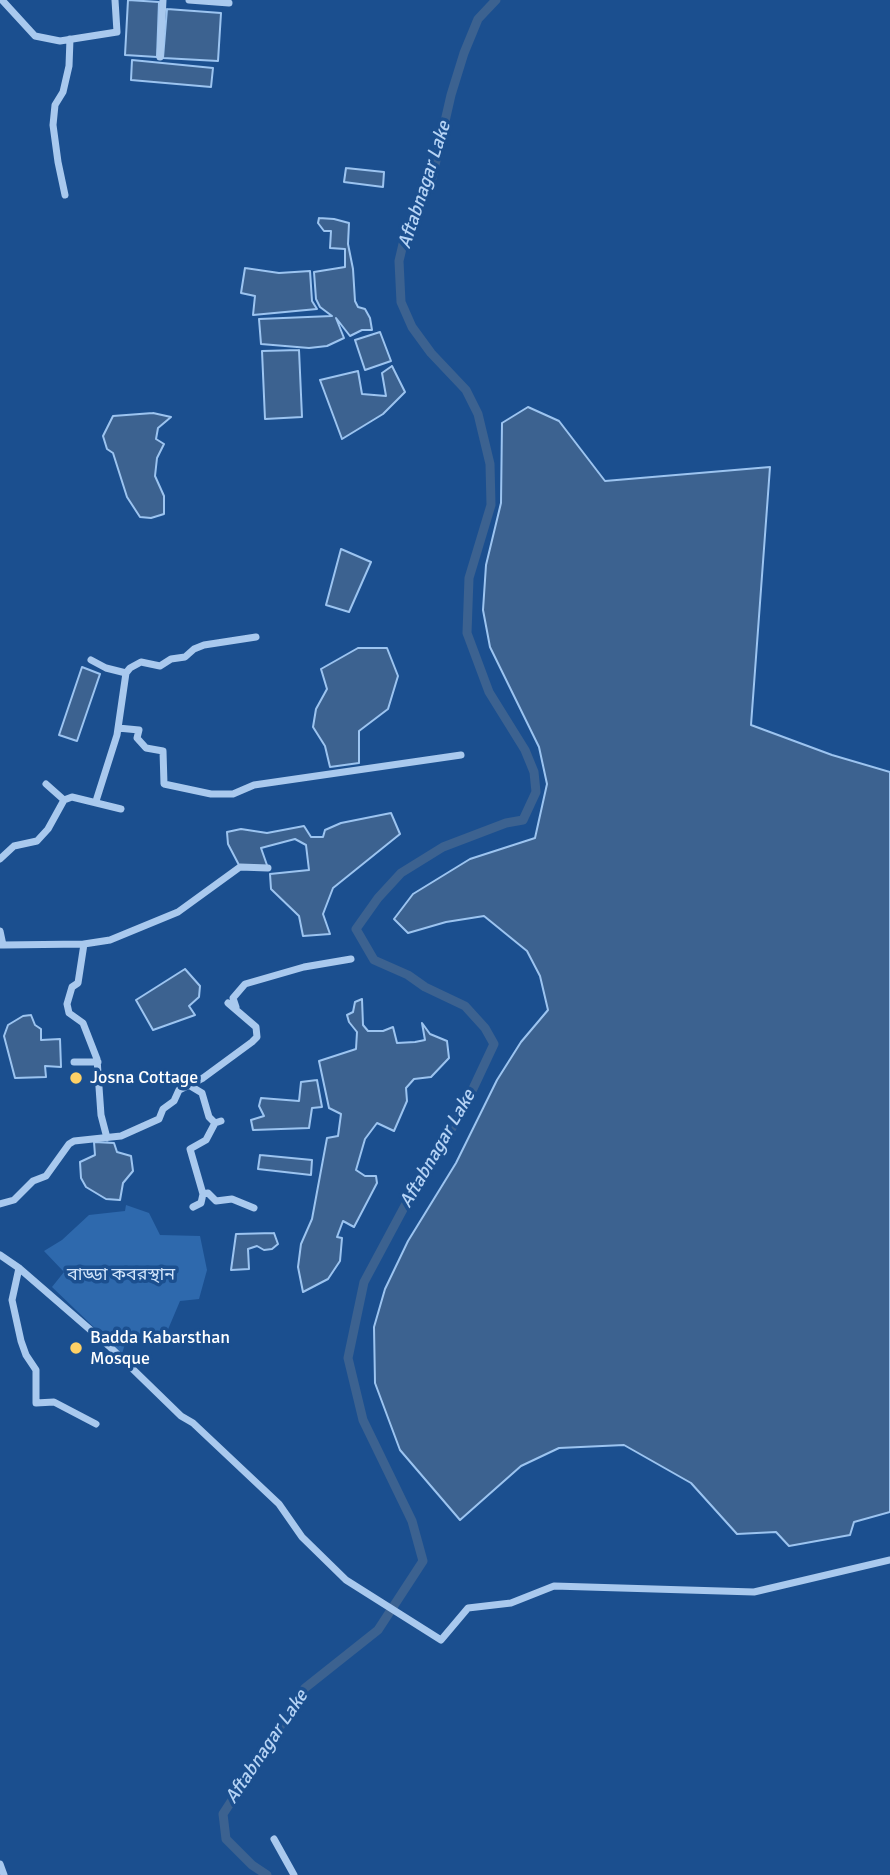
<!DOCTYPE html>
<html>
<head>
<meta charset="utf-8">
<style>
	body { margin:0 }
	canvas { display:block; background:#1b4f8f }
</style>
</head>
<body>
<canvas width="890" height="1875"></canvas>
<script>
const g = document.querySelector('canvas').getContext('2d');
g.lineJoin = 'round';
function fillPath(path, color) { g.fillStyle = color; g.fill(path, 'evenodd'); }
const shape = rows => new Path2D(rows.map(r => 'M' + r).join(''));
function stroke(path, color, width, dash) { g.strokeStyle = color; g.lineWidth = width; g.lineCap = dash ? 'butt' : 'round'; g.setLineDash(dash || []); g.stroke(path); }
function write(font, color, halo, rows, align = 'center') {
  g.font = font + ' Signika,"Noto Sans Bengali",sans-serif'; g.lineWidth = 7; g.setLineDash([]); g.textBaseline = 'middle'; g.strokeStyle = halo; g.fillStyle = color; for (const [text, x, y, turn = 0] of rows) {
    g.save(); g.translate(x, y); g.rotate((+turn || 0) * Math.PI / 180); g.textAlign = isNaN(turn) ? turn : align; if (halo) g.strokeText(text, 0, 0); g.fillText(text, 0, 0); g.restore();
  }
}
fillPath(shape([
	[126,1205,149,1213,160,1235,200,1236,207,1270,199,1299,180,1301,161,1346,129,1331,121,1357,101,1334,52,1287,64,1272,44,1251,62,1240,89,1215,125,1211]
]), '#2e69ad');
const water = shape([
	[128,0,159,2,157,57,125,55,128,0],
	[167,9,221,13,218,61,163,58,167,9],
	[132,60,213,68,211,87,131,80,132,60],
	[346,168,384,172,383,187,344,182,346,168],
	[319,218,334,219,349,223,348,244,353,269,355,301,358,307,365,309,370,318,372,330,362,330,350,336,336,318,344,338,327,346,309,348,261,344,259,319,332,316,320,307,316,299,314,272,345,267,345,249,330,248,331,231,324,231,318,223,319,218],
	[245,268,279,273,310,271,312,301,317,309,253,315,255,296,241,293,245,268],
	[380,332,391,361,365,370,355,340,380,332],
	[299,350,302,417,265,419,262,351,299,350],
	[392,366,405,392,383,414,342,439,320,380,358,371,362,394,386,396,382,373,392,366],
	[528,407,559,421,605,481,770,467,751,725,832,755,890,772,890,1512,854,1522,850,1535,789,1546,776,1532,737,1534,691,1483,624,1445,559,1448,521,1466,460,1520,400,1450,375,1383,374,1327,385,1289,408,1241,456,1163,497,1080,521,1042,548,1010,540,976,527,951,484,916,446,922,408,933,394,919,413,894,470,859,535,838,547,784,539,747,490,647,483,610,486,565,501,503,502,423,528,407],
	[153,413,171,417,158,428,156,439,164,444,157,458,155,476,164,496,164,514,151,518,140,517,127,497,113,453,107,449,103,436,113,416,153,413],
	[341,549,371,562,349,612,326,605,341,549],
	[358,648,387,648,398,676,388,709,359,731,359,763,330,767,325,746,313,727,316,709,327,689,321,669,358,648],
	[82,667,100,674,77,741,59,735,82,667],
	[391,813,400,834,333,888,323,914,330,934,303,936,299,916,271,889,270,874,309,870,306,845,295,839,261,848,268,868,240,867,228,844,227,832,241,829,267,833,304,826,311,837,323,837,325,830,341,823,391,813],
	[185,969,200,986,199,997,189,1006,195,1015,153,1030,136,1000,185,969],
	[362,999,363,1025,368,1031,383,1031,393,1027,397,1043,415,1042,425,1040,422,1023,430,1034,447,1041,449,1058,431,1077,414,1079,406,1088,407,1101,394,1131,377,1123,365,1139,356,1170,365,1176,376,1176,377,1183,354,1227,343,1221,337,1237,342,1238,340,1261,328,1279,303,1292,298,1267,301,1244,312,1219,327,1138,338,1136,341,1114,329,1108,319,1061,356,1049,357,1032,349,1022,347,1015,353,1012,355,1002,362,999],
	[31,1015,35,1025,41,1029,41,1040,60,1039,61,1067,45,1066,46,1077,15,1078,4,1036,8,1025,23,1016,31,1015],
	[317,1080,322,1107,312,1108,309,1128,253,1130,251,1120,264,1116,259,1106,261,1098,299,1101,301,1082,317,1080],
	[94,1142,114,1143,117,1152,131,1156,133,1171,123,1183,120,1200,106,1199,86,1187,81,1178,80,1162,95,1155,94,1142],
	[260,1155,312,1160,311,1175,258,1169,260,1155],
	[274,1233,278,1244,272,1249,264,1250,257,1246,248,1249,249,1269,231,1270,236,1234,274,1233]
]);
fillPath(water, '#3c6290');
stroke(water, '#9cc4f0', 2);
stroke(shape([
	[267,1875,252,1865,226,1839,223,1814,305,1688,378,1630,423,1561,412,1521,363,1420,348,1358,364,1282,409,1198,463,1110,494,1044,485,1028,465,1006,425,987,408,975,374,960,356,929,378,898,401,873,443,847,506,823,523,820,536,792,534,772,525,750,489,692,467,633,469,578,491,505,490,464,478,414,466,390,431,353,412,327,401,302,399,261,403,244,432,178,451,95,464,53,478,19,496,0]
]), '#3c6290', 9);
stroke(shape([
	[2,0,35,36,60,41,117,32,115,0],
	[189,0,229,3],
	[160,57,163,0],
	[65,195,58,162,53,125,55,105,63,92,69,66,70,39],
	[91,660,106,668,126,673],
	[118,728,139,730,137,738,146,748,163,751,164,784,211,794,233,794,254,785,461,755],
	[64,800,72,797,121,809],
	[96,801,117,735,126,673,130,668,141,662,160,666,171,659,185,657,194,649,204,645,256,637],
	[0,859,14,846,37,841,48,829,64,800,46,784],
	[0,931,3,945,0,945],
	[84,944,110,940,178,912,240,867,268,868],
	[3,945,84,944,78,983,72,987,67,1004,69,1013,83,1023,97,1059,101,1115,107,1138],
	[236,1007,233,998,245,984,304,967,351,959],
	[74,1062,98,1062],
	[187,1084,202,1093,209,1117,215,1123,221,1121],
	[215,1123,206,1140,190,1149,203,1194,208,1193,216,1201,232,1199,254,1208],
	[0,1204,14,1200,33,1181,46,1176,69,1144,74,1141,121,1136,159,1119,163,1109,174,1101,179,1090,203,1078,252,1042,257,1037,256,1027,228,1003],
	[193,1207,201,1203,203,1194],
	[0,1255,19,1268,109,1346,181,1416,193,1423,279,1504,302,1537,346,1580,441,1640,468,1608,511,1603,554,1586,754,1592,890,1560],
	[19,1268,12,1300,21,1341,26,1355,36,1370,36,1403,54,1402,96,1424],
	[274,1839,294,1875],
	[0,1864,4,1875]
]), '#a9c9ee', 7);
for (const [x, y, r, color] of [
	[76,1078,7,"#ffd166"],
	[76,1348,7,"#ffd166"]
]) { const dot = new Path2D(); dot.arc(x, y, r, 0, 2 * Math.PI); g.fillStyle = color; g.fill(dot); stroke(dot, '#1b4f8f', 2.5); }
write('18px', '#fff', '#1b4f8f', [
	["Josna Cottage",90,1078],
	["Badda Kabarsthan",90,1338],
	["Mosque",90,1359]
], 'left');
write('18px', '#cfe3fa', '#1b4f8f', [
	["বাড্ডা কবরস্থান",121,1275]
]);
write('italic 19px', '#b5d3f5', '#1b4f8f', [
	["Aftabnagar Lake",425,185,-72],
	["Aftabnagar Lake",438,1149,-60],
	["Aftabnagar Lake",267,1747,-56]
]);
</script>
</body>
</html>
